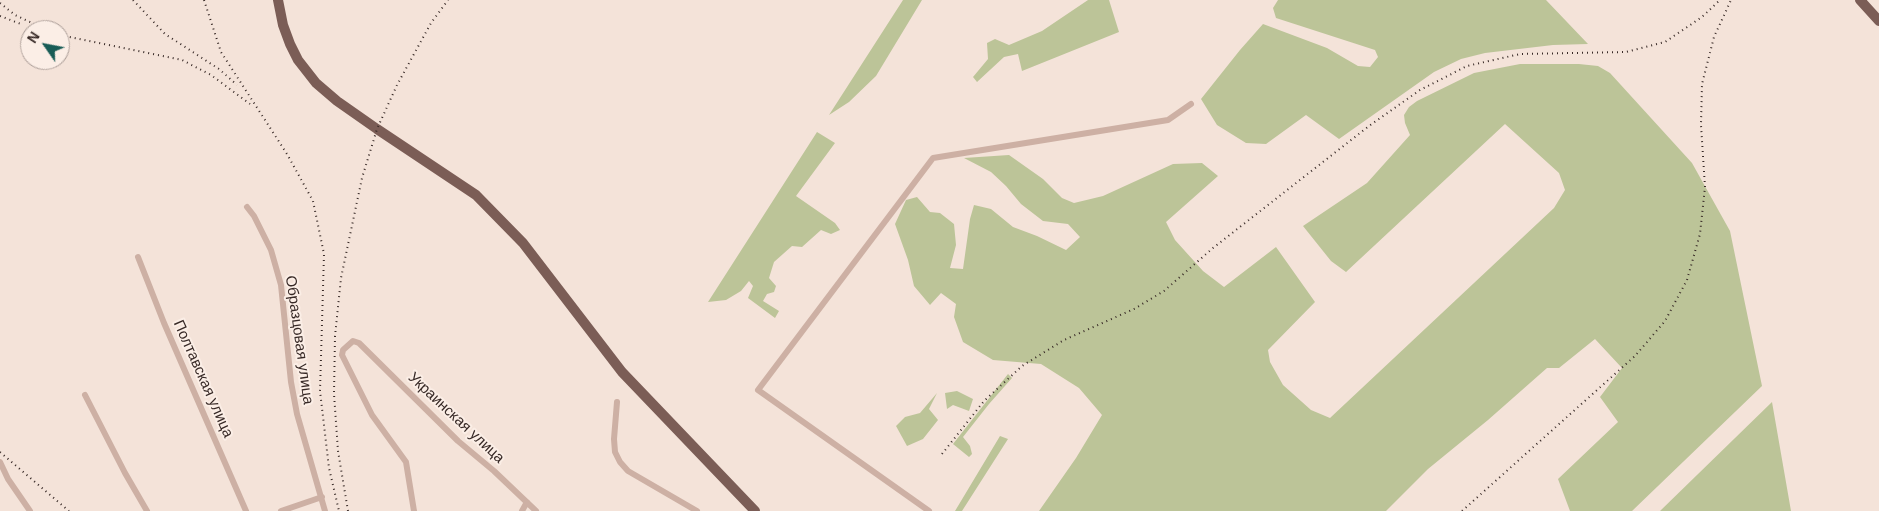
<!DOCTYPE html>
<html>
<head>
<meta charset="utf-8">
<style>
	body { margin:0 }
	#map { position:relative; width:1879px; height:511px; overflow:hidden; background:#f4e3d9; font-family:Helvetica,sans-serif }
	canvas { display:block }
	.north { position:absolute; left:20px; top:20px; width:50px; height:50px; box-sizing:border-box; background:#fbeee6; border:1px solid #ad9f99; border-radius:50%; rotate:303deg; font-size:14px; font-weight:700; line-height:20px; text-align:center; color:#372926 }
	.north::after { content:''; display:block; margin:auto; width:18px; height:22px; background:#185c56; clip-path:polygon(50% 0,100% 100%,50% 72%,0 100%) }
</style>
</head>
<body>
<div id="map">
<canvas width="1879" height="511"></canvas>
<div class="north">N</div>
</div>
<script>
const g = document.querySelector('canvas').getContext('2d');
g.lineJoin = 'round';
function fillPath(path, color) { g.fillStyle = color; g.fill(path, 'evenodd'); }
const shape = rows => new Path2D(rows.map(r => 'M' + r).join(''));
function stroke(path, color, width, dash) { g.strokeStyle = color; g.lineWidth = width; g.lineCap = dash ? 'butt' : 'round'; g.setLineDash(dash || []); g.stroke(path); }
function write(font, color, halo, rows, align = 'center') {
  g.font = font + ' Helvetica,sans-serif'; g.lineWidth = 4; g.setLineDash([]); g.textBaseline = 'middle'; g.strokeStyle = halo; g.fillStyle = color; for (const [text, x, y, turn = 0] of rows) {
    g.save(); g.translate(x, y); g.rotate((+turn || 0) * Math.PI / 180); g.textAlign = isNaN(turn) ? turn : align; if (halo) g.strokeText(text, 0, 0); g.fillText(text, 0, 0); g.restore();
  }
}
fillPath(shape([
	[903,0,922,0,876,76,849,102,829,115],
	[1088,0,1109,0,1119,32,1022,71,1018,54,1004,57,977,82,973,77,988,59,987,43,995,39,1009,45,1042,31],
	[1278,0,1546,0,1588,44,1553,45,1485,53,1461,59,1434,72,1339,139,1306,115,1266,144,1246,143,1217,125,1201,99,1240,50,1263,24,1327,48,1358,66,1370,67,1378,57,1375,50,1276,18,1273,8],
	[1520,64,1579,64,1598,66,1610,73,1692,163,1730,231,1762,386,1632,511,1570,511,1558,479,1618,422,1600,397,1622,368,1595,339,1559,368,1547,368,1488,420,1428,469,1386,511,1039,511,1076,458,1102,415,1079,388,1041,364,993,360,963,342,954,317,956,304,941,293,930,305,914,286,908,260,895,224,906,200,917,197,930,212,940,213,954,224,956,245,950,268,963,269,970,219,974,205,991,209,1013,227,1037,236,1066,250,1080,237,1068,224,1043,221,1021,204,1006,186,991,172,964,158,1009,155,1043,179,1062,198,1074,203,1103,196,1173,164,1202,163,1218,176,1166,222,1175,240,1203,271,1224,287,1276,247,1315,302,1268,350,1270,362,1283,385,1311,410,1330,418,1554,208,1565,190,1559,173,1505,124,1346,272,1331,261,1303,226,1367,183,1410,135,1405,123,1404,115,1409,107,1417,101,1474,73],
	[817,132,835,143,796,196,835,223,840,230,831,234,821,230,802,247,792,246,774,262,769,278,776,286,774,292,767,294,763,301,779,311,775,318,748,298,753,286,749,281,741,291,726,300,708,302],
	[1008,374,1012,378,989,404,963,437,970,446,972,454,969,457,953,444],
	[957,391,973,399,969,411,953,405,947,409,945,393],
	[937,393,929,409,938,420,923,439,907,446,896,426,905,417,920,413],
	[1772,402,1791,511,1660,511],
	[1000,436,1008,439,962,511,955,511]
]), '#bcc498');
stroke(shape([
	[247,207,254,216,271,250,281,285,291,382,297,414,325,511],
	[138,257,164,323,246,511],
	[85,395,125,473,147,511],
	[617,402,614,439,615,452,620,462,628,471,697,511],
	[0,462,8,479,30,511],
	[281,511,322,497],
	[414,511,406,462,372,415,342,355,343,350,353,341,359,343,458,441,494,471,536,511],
	[522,511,527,502],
	[929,511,758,390,933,158,1168,120,1191,104]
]), '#cdb0a4', 6);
stroke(shape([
	[278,0,283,25,290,44,298,60,316,83,337,101,377,129,476,195,523,243,622,372,755,511],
	[1860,0,1879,21]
]), '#7b5d56', 10);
stroke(shape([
	[133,0,165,34,219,69,237,85],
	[204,0,221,52,287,154,313,201,324,254,320,391,329,468,339,511],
	[0,3,15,15,47,30],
	[0,16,21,24],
	[60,35,182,60,211,75,250,104],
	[0,452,69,511],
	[942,454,984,401,1022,366,1064,340,1134,309,1164,291,1213,248,1369,126,1420,90,1467,66,1520,54,1626,52,1665,42,1702,17,1720,0],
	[348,511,338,451,334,394,335,336,341,278,362,178,377,129,397,85,431,23,448,0],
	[1462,511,1635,356,1665,321,1687,280,1700,234,1705,187,1701,125,1702,84,1714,37,1731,0]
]), '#372926', 2, [1, 4]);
write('15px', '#372926', '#fbeee6', [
	["Образцовая улица",299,340,82],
	["Полтавская улица",203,379,66],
	["Украинская улица",456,418,43]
]);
</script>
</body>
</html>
